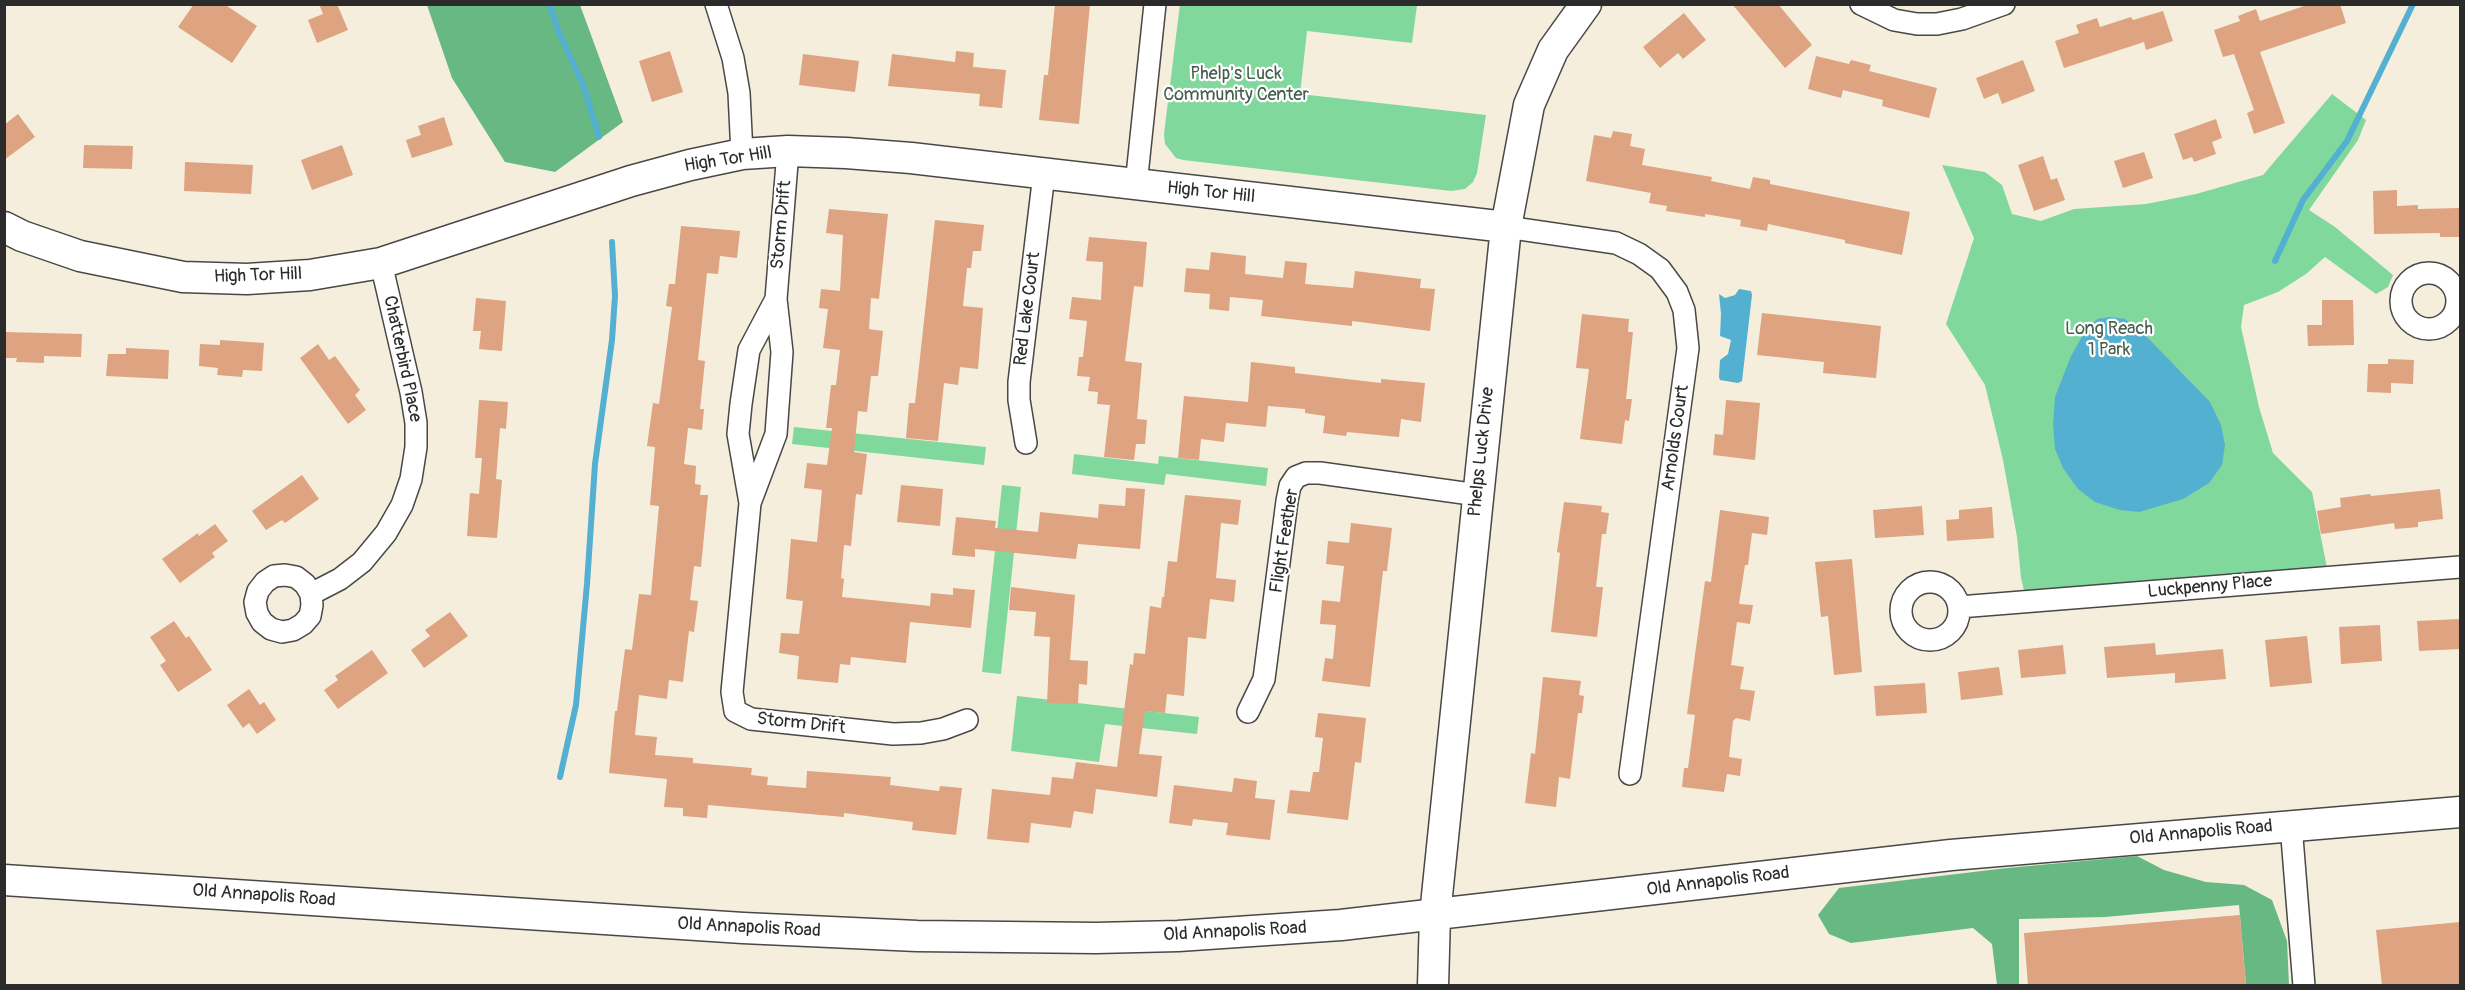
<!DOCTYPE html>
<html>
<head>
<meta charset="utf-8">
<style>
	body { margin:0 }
	#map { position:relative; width:2465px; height:990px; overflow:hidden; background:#f5eedd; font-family:Pangolin,sans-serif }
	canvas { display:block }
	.frame { position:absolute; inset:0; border:6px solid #2b2b2b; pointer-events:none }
</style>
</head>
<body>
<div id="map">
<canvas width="2465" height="990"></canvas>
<div class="frame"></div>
</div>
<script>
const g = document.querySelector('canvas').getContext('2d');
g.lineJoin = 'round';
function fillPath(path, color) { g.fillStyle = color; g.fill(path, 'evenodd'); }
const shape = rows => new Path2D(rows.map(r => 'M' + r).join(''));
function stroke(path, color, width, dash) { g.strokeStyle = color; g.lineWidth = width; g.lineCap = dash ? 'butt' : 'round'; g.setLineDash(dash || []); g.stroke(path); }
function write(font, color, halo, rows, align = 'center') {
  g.font = font + ' Pangolin,sans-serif'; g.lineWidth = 4.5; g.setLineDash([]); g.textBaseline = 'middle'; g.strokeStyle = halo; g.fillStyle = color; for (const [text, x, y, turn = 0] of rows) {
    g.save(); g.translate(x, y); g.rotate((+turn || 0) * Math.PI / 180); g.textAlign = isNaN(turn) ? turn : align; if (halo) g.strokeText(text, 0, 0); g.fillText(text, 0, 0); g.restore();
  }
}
fillPath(shape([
	[1180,4,1417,5,1412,43,1307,31,1300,94,1486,115,1477,173,1473,182,1465,189,1451,191,1183,160,1176,158,1165,144,1164,134],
	[2332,94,2366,120,2358,140,2309,210,2335,227,2393,275,2388,287,2376,294,2325,257,2306,274,2278,292,2244,305,2241,327,2259,407,2273,453,2312,492,2329,578,2027,602,2021,578,2017,537,2003,460,1985,385,1946,324,1974,238,1942,165,1985,172,2002,185,2012,214,2041,221,2074,209,2146,204,2196,194,2263,175],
	[794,427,986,447,984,465,792,444],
	[1074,454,1158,464,1159,456,1268,468,1266,486,1166,474,1164,485,1072,474],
	[1002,485,1021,487,1001,674,982,672],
	[1017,696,1199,717,1197,734,1105,724,1099,762,1011,751]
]), '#80d89d');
fillPath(shape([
	[427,5,580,5,623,122,555,172,505,162,452,78],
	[2137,856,2164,870,2206,882,2244,885,2272,900,2287,941,2289,985,2246,985,2239,905,2105,917,2019,919,2019,986,1997,985,1992,944,1973,928,1851,943,1829,934,1818,915,1839,888,2007,868]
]), '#68b884');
fillPath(shape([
	[1739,289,1751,291,1752,295,1742,381,1738,383,1720,380,1719,377,1720,360,1728,354,1731,340,1720,336,1721,314,1719,294,1725,298,1735,295],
	[2110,317,2125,319,2145,335,2210,402,2221,425,2225,445,2222,465,2209,483,2183,499,2139,512,2120,510,2095,502,2078,489,2063,468,2055,449,2053,424,2055,397,2071,356,2088,326,2098,319]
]), '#53b0d1');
stroke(shape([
	[549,4,559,33,584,87,599,137],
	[2275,261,2303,200,2347,141,2413,4],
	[560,777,576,705,587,584,595,464,612,340,615,296,612,242]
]), '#53b0d1', 6);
fillPath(shape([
	[194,4,224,4,257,26,232,63,178,27],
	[319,4,337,4,348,30,317,43,308,20,323,14],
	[1055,4,1090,4,1079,124,1039,120,1044,75,1048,75],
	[1732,4,1778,4,1812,45,1785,68],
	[2310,4,2340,4,2346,23,2260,52,2285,123,2254,134,2247,113,2254,110,2234,54,2223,57,2214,30,2240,21,2238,16,2256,9,2260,21],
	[2163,11,2173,41,2146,50,2144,42,2064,68,2055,41,2079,33,2076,25,2097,18,2100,27,2131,17,2133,20],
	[1684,13,1706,40,1683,59,1678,53,1660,68,1643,47],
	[670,51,683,92,652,102,639,61],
	[956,51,974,53,973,67,1006,70,1002,108,979,106,980,94,888,86,892,54,955,62],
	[803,54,859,61,855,92,799,85],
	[1816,56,1849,64,1851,60,1871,65,1869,71,1937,88,1929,118,1882,106,1883,100,1843,90,1841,98,1808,89],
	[2023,60,2035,91,2002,104,1998,93,1984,99,1976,78],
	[18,114,35,137,4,160,4,125],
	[444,117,453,145,412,158,406,140,421,135,418,126],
	[2216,119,2222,138,2212,142,2216,154,2194,162,2192,157,2183,160,2174,134],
	[1613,131,1632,134,1630,146,1645,149,1642,165,1712,177,1711,181,1750,189,1753,177,1770,180,1770,184,1910,212,1902,255,1845,243,1845,240,1768,224,1767,231,1740,226,1741,220,1705,214,1705,217,1666,211,1667,206,1649,203,1651,193,1586,181,1594,135,1611,138],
	[84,145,133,146,132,169,83,168],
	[342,145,353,175,312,190,301,160],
	[2144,152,2153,178,2123,188,2114,161],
	[2043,156,2051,180,2057,178,2065,200,2034,211,2018,165],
	[185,162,253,165,251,194,184,191],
	[2397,190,2397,206,2418,205,2418,209,2460,208,2460,237,2440,237,2440,233,2374,234,2373,191],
	[829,209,888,214,879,299,871,298,869,329,883,331,878,376,871,376,867,412,858,411,854,452,867,454,862,495,856,494,851,546,844,545,841,578,844,579,842,597,930,606,931,593,953,595,953,588,975,590,971,628,910,622,906,663,851,657,850,665,840,664,838,683,797,679,799,656,779,653,781,633,799,634,803,601,786,599,791,539,817,542,822,490,804,488,807,463,827,465,832,428,826,428,831,385,836,385,840,350,823,348,828,309,819,308,821,289,840,291,843,235,826,233],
	[935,220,984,225,981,251,973,251,971,268,967,268,963,306,983,308,978,369,960,367,958,385,944,383,938,441,906,438,909,403,915,403],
	[681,226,740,231,737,258,720,256,718,274,707,273,698,360,705,361,700,409,704,409,702,430,688,428,684,464,696,466,695,484,701,485,700,495,708,495,701,567,694,566,690,600,698,601,694,632,689,631,683,682,669,680,667,699,639,695,635,735,657,737,655,755,693,758,693,763,752,768,751,775,768,777,767,785,806,788,807,771,891,777,890,785,939,791,940,786,962,788,956,835,912,830,913,822,844,813,844,817,708,805,707,818,683,816,683,808,664,807,667,779,609,773,615,711,617,711,625,649,632,650,639,594,651,595,659,506,650,505,655,447,647,446,653,403,659,404,672,307,666,306,669,284,675,284],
	[1089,237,1147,242,1143,287,1134,286,1125,361,1142,363,1137,419,1147,420,1145,444,1136,444,1134,460,1104,457,1110,405,1097,404,1098,392,1088,391,1090,377,1077,376,1079,357,1083,357,1087,321,1069,319,1072,297,1101,300,1103,262,1086,261],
	[1211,252,1246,256,1245,274,1283,278,1285,261,1307,263,1305,284,1353,288,1355,271,1421,279,1420,288,1435,289,1430,331,1352,321,1352,326,1261,316,1263,300,1230,297,1229,311,1209,309,1210,294,1184,292,1186,268,1209,270],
	[476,298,506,301,502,351,479,349,481,331,473,331],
	[2322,300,2353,300,2354,345,2308,346,2307,325,2322,325],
	[1762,313,1881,326,1876,378,1823,373,1824,362,1757,355],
	[1582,314,1629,319,1628,332,1633,332,1626,399,1632,399,1629,421,1625,420,1622,444,1580,439,1589,369,1576,368],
	[6,332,82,334,81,357,44,356,44,363,16,362,17,358,5,358],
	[220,340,264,343,262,371,243,370,242,377,217,375,218,368,199,366,200,344,220,345],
	[318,344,329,360,335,356,360,390,355,395,366,410,348,424,300,358],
	[126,348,169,350,168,379,106,376,108,354,126,354],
	[2388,359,2414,360,2413,384,2391,383,2391,393,2367,392,2368,364,2388,364],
	[1251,362,1295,367,1295,373,1381,383,1381,379,1425,383,1421,422,1401,419,1399,437,1347,432,1346,436,1323,433,1325,416,1305,413,1305,409,1268,406,1266,427,1226,423,1224,442,1201,439,1199,460,1178,458,1184,396,1248,402],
	[479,400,508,402,506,429,500,428,496,479,502,480,497,538,467,536,470,493,479,494,482,458,475,458],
	[1726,400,1760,403,1755,460,1713,455,1715,434,1723,435],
	[302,475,319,499,285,523,282,520,266,530,252,511],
	[901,485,943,489,940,526,897,522],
	[1126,488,1145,489,1140,549,1078,544,1076,559,975,549,975,557,952,555,956,517,996,521,995,528,1038,532,1040,512,1098,518,1099,504,1125,506],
	[2440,489,2443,519,2418,522,2418,527,2395,529,2394,523,2321,534,2317,511,2341,507,2340,498,2370,494,2371,496],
	[1185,495,1241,500,1238,525,1221,523,1216,578,1236,580,1234,602,1210,599,1206,639,1188,637,1184,696,1167,694,1165,713,1145,711,1139,754,1162,756,1157,797,1096,789,1093,814,1074,811,1071,828,1031,823,1029,843,987,839,992,789,1050,795,1052,777,1073,779,1076,762,1117,767,1130,664,1133,665,1134,653,1145,654,1150,606,1161,608,1162,597,1164,597,1168,561,1177,562],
	[1564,502,1602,506,1601,512,1609,513,1606,534,1602,534,1596,587,1603,587,1597,637,1551,632,1560,553,1557,552],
	[1922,506,1924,535,1875,538,1873,510],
	[1992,507,1994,538,1947,541,1946,520,1959,519,1959,510],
	[1720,510,1769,517,1767,535,1752,533,1748,565,1745,565,1739,604,1753,605,1750,624,1737,622,1731,665,1744,667,1740,689,1755,691,1750,721,1736,718,1733,721,1729,757,1742,759,1740,776,1727,774,1724,792,1682,787,1684,768,1688,768,1695,715,1687,714,1705,581,1711,582],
	[1351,523,1392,528,1387,571,1383,571,1370,687,1322,681,1325,658,1333,659,1336,625,1320,624,1322,600,1340,602,1344,566,1326,564,1328,541,1349,543],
	[215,524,228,541,212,553,215,557,180,583,162,559,198,533,199,536],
	[1852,559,1862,672,1834,675,1828,616,1821,617,1815,562],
	[1011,587,1075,595,1070,660,1088,661,1087,685,1079,684,1078,704,1047,703,1050,637,1034,636,1036,612,1009,610],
	[450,612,468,636,424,668,411,650,430,636,425,630],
	[2460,619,2460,649,2419,651,2417,621],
	[174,621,186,638,189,636,212,670,178,692,160,665,166,661,150,637],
	[2380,625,2382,661,2341,664,2339,627],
	[2307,636,2312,683,2270,687,2265,640],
	[2155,643,2156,655,2223,649,2226,679,2175,683,2175,673,2107,678,2104,647],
	[2063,645,2066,674,2021,678,2018,650],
	[372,650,388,673,338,709,324,690,338,680,335,676],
	[1999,667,2003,695,1961,700,1958,672],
	[1543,677,1581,681,1579,695,1584,696,1582,713,1578,713,1570,779,1559,777,1556,807,1525,803,1531,753,1535,754],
	[1925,683,1927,713,1876,716,1874,686],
	[249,689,260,705,264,702,276,720,257,734,249,723,243,728,227,705],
	[1318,713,1366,718,1361,763,1355,762,1348,820,1287,813,1290,790,1310,792,1313,772,1319,772,1323,738,1315,737],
	[1234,778,1257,781,1255,798,1275,800,1270,840,1226,835,1228,823,1193,819,1192,826,1169,823,1174,785,1232,792],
	[2240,915,2246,986,2028,986,2024,933],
	[2460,922,2460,986,2382,986,2376,930]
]), '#dea380');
const street = shape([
	[716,4,733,58,739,93,742,154],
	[1861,4,1894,20,1917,24,1937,24,1962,19,2004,4],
	[788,151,776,299,782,352,776,434,750,503,732,692,735,711,751,719,893,734,921,733,943,729,967,720],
	[1136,185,1155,4],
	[1506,227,1616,243,1639,254,1660,269,1677,292,1684,310,1688,348,1630,774],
	'2401 301a28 28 0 1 1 56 0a28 28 0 1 1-56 0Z',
	[1026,443,1019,400,1019,382,1044,174],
	[750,503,738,434,741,404,749,350,776,299],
	'1901 611a29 29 0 1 1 58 0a29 29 0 1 1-58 0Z',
	[311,594,312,605,310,616,303,624,293,630,282,632,271,629,262,622,257,613,255,602,258,591,265,582,274,576,285,575,296,577,305,584,311,594,340,579,362,562,386,533,402,505,411,479,416,447,416,423,411,392,381,263],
	[1959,607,2460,567],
	[1248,712,1264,679,1287,501,1290,486,1296,477,1306,473,1320,473,1478,495],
	[2291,825,2304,986]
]);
const secondary = shape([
	[4,227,22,236,80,256,183,277,247,279,310,275,381,263,631,181,690,165,742,154,788,151,846,153,911,158,1506,227],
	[4,880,743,928,917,936,1096,938,1178,936,1341,925,1951,855,2460,812],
	[1433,986,1435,915,1506,227,1529,105,1553,50,1586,4]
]);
stroke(street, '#494846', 24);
stroke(secondary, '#494846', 33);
stroke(street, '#fff', 21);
stroke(secondary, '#fff', 30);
write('18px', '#445f4d', '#fff', [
	["Phelp's Luck",1236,74],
	["Community Center",1236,95],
	["Long Reach",2109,329],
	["1 Park",2109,350]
]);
write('18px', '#2b2b2b', '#fff', [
	["High Tor Hill",728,160,-9],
	["High Tor Hill",1211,193,6],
	["Storm Drift",782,225,-85],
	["High Tor Hill",258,276,-2],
	["Red Lake Court",1028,309,-83],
	["Chatterbird Place",402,359,78],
	["Arnolds Court",1676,438,-82],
	["Phelps Luck Drive",1482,452,-84],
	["Flight Feather",1285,541,-81],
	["Luckpenny Place",2210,587,-5],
	["Storm Drift",801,724,6],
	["Old Annapolis Road",2201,833,-5],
	["Old Annapolis Road",1718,882,-7],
	["Old Annapolis Road",264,896,4],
	["Old Annapolis Road",749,928,3],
	["Old Annapolis Road",1235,932,-3]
]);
</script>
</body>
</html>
